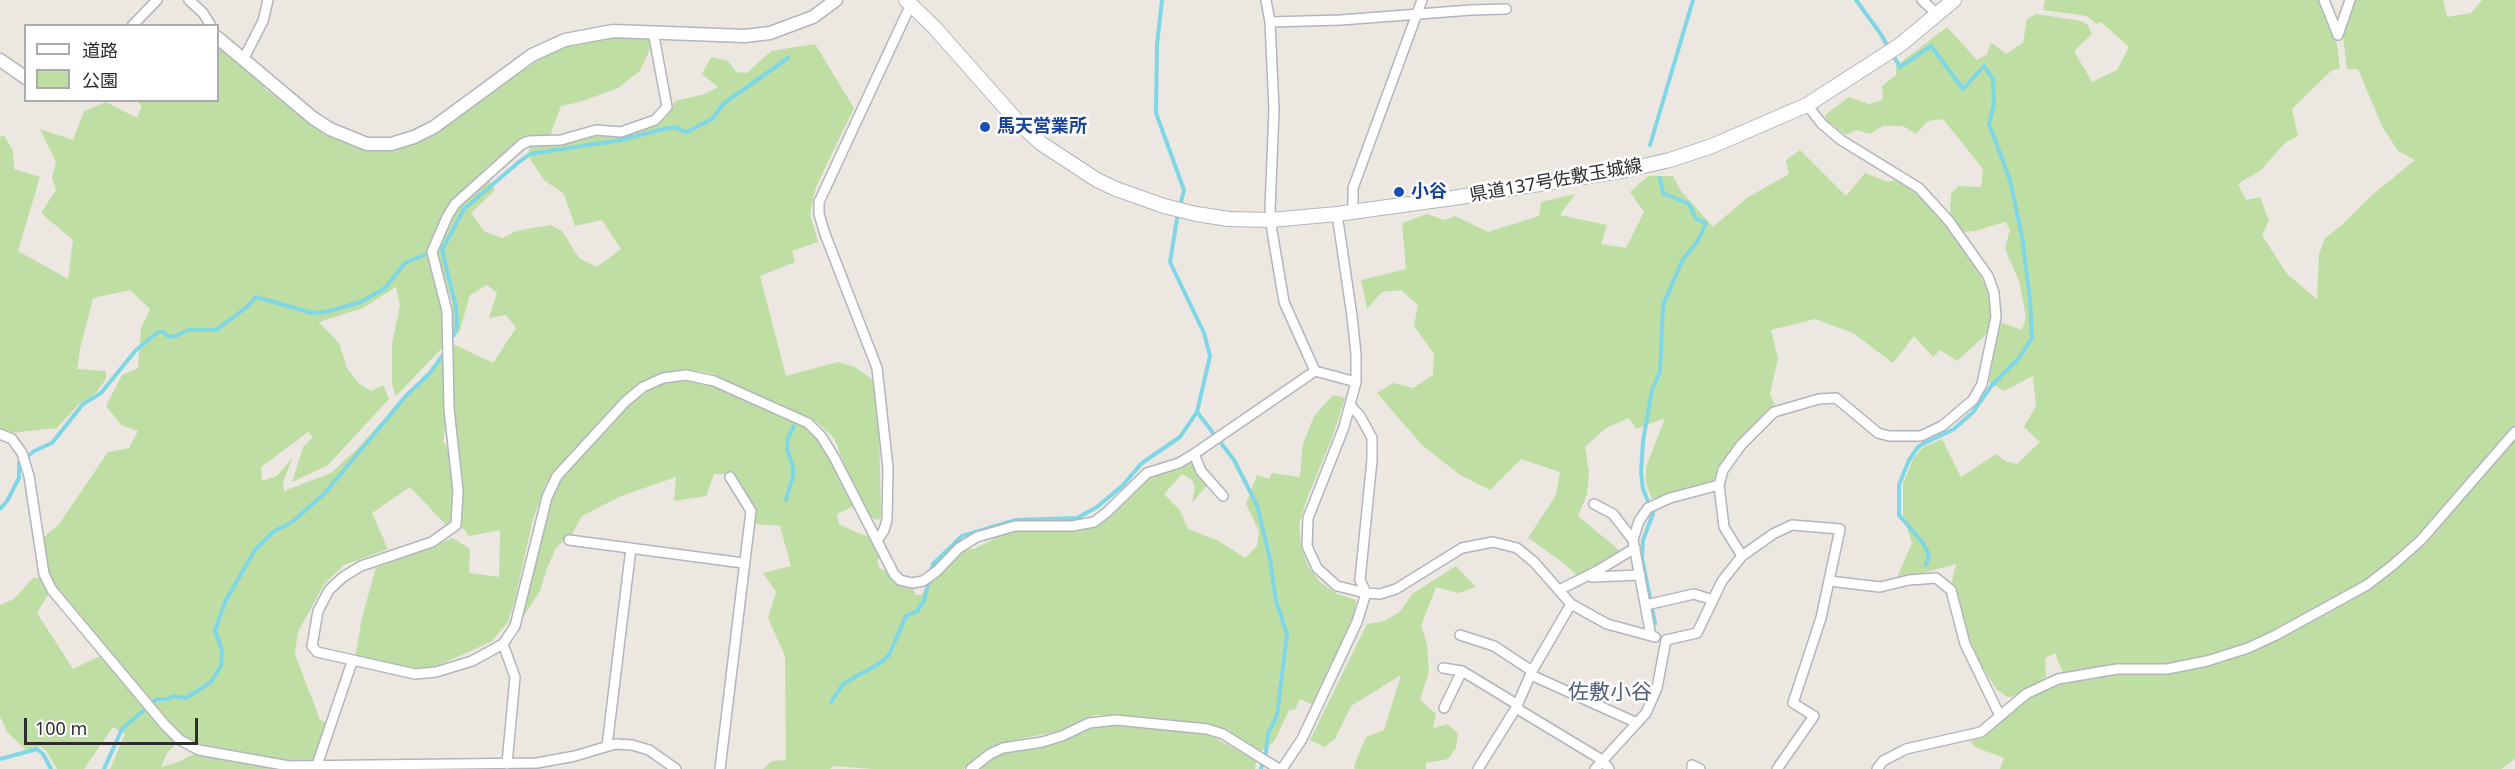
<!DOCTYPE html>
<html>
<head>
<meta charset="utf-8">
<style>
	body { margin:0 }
	#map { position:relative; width:2515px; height:769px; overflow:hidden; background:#ede7e1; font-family:"Noto Sans","Noto Sans JP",sans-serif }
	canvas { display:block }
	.legend { position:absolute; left:24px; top:24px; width:195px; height:78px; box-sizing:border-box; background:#fff; border:2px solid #ababab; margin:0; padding:8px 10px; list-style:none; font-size:18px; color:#2d2d2d }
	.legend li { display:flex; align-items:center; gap:12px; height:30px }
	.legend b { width:30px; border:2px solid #ababab }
	.scale { position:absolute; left:24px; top:718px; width:174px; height:27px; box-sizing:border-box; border:3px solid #2d2d2d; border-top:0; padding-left:8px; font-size:18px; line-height:21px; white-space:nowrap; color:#2d2d2d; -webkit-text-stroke:4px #fff; paint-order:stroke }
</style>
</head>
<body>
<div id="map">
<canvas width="2515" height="769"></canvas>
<ul class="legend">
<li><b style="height:8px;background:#fff"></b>道路</li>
<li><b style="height:16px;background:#bfdea3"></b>公園</li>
</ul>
<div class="scale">100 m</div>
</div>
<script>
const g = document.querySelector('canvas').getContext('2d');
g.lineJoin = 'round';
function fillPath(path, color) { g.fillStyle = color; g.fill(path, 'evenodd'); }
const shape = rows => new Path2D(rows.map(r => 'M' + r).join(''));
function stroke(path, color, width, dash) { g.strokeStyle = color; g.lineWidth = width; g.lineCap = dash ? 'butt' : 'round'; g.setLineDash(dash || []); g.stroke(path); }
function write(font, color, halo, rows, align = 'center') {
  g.font = font + ' "Noto Sans","Noto Sans JP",sans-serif'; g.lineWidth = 5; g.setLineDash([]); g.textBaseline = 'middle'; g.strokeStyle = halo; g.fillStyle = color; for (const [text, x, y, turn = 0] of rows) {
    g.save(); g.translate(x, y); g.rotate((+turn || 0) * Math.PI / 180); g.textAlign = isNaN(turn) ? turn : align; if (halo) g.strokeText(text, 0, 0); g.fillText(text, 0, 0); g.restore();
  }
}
fillPath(shape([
	[2045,0,2322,0,2336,37,2340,69,2332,70,2292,109,2298,136,2285,143,2261,170,2238,184,2246,200,2260,197,2269,221,2262,235,2287,274,2317,299,2319,254,2325,238,2342,225,2372,195,2415,160,2398,151,2382,126,2358,69,2347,69,2343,35,2354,0,2443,0,2447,17,2471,13,2482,0,2515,0,2515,428,2431,522,2399,555,2368,580,2270,635,2244,646,2205,658,2164,665,2116,665,2063,673,2055,653,2045,658,2046,677,2018,696,2008,697,1997,690,1981,665,1968,635,1952,581,1956,564,1896,580,1912,543,1903,515,1903,484,1913,459,1922,448,1942,439,1961,477,1996,454,2005,461,2017,464,2040,442,2024,427,2036,406,2033,376,2004,391,1989,382,2000,322,2022,330,2026,317,2019,281,2005,249,2010,229,2005,222,1975,231,1963,232,1950,214,1951,194,1958,186,1981,187,1983,169,1943,119,1928,121,1916,134,1903,126,1883,126,1870,134,1856,130,1846,135,1827,121,1825,115,1849,97,1869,104,1883,100,1882,86,1896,75,1896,66,1947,27,1977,60,1987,54,1991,42,2006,54,2023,43,2027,19,2036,14,2081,21,2088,25,2092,34,2074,51,2092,82,2117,70,2129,47,2101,22,2096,24,2087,16,2043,10],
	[648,35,650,49,640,71,618,88,583,101,561,106,550,136,523,138,451,203,432,237,430,261,439,292,443,318,442,348,396,396,392,385,392,343,400,306,396,287,363,308,319,322,339,343,347,368,358,383,371,391,383,385,389,399,328,465,292,482,303,447,313,437,308,432,261,467,262,481,277,476,293,457,283,482,284,491,331,473,356,450,446,352,446,425,443,441,452,453,455,482,452,519,446,525,410,487,372,513,388,549,344,565,324,584,298,632,295,654,320,720,327,723,315,761,287,763,202,744,182,736,58,593,50,574,43,538,59,524,108,452,129,448,138,431,121,425,106,406,122,375,138,368,141,328,150,309,130,290,93,298,80,349,77,369,106,371,106,379,95,394,79,404,57,428,10,433,0,430,0,137,4,135,13,151,14,169,40,177,18,251,68,279,73,240,41,213,56,190,52,178,56,162,40,129,73,140,84,111,106,102,137,118,142,106,136,101,218,100,218,47,228,51,261,79,265,89,332,137,367,148,397,149,421,141,506,82,539,60,564,47,588,40],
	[815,44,854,108,816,187,810,214,818,242,792,251,795,262,760,276,786,376,838,362,855,367,873,380,879,424,881,518,876,520,871,517,845,466,834,438,817,422,713,374,692,370,663,372,634,387,562,463,546,484,533,519,515,600,508,622,492,641,440,665,415,669,355,658,362,617,376,568,453,538,470,549,469,573,499,577,500,530,469,536,461,526,461,467,454,408,451,343,493,363,516,328,506,315,489,318,497,293,487,285,470,295,459,333,453,332,452,301,438,262,438,248,457,210,489,181,495,190,471,213,485,232,503,238,516,231,551,225,562,231,579,258,597,267,621,249,602,220,575,226,564,194,544,180,530,159,529,145,560,144,596,135,621,136,653,127,667,117,675,101,705,94,718,87,702,74,711,57,728,61,736,72,747,73,771,51],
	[1800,150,1846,196,1865,173,1888,182,1895,180,1916,193,1948,226,1982,279,1989,296,1992,318,1988,333,1957,361,1940,350,1933,357,1914,336,1893,363,1853,333,1815,319,1771,330,1778,358,1770,394,1775,405,1767,410,1720,464,1714,481,1652,499,1646,483,1646,467,1665,418,1636,429,1629,418,1606,428,1585,447,1589,473,1587,494,1578,516,1620,551,1578,576,1561,561,1528,538,1556,495,1560,472,1521,459,1490,490,1460,475,1422,445,1377,393,1393,383,1413,388,1433,375,1434,354,1414,326,1418,305,1401,290,1382,292,1367,309,1361,280,1406,269,1402,223,1427,214,1445,220,1455,216,1488,232,1539,216,1541,202,1575,194,1560,215,1607,225,1601,244,1626,248,1644,212,1630,192,1648,176,1673,176,1681,191,1713,227,1747,198,1789,174,1786,160],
	[686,377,713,384,805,425,828,450,856,505,837,514,839,524,860,534,872,537,880,555,877,561,880,569,888,571,913,585,915,595,921,595,935,577,964,548,974,549,1014,529,1092,526,1102,522,1149,476,1192,458,1196,470,1207,485,1192,503,1195,487,1192,480,1182,474,1164,494,1179,509,1188,529,1219,541,1245,558,1257,546,1259,531,1246,504,1257,475,1269,479,1272,473,1300,477,1303,444,1314,416,1333,395,1345,398,1332,438,1308,496,1299,524,1301,548,1308,566,1320,582,1337,594,1356,600,1353,620,1313,705,1300,699,1295,710,1289,710,1274,742,1259,753,1238,739,1229,730,1177,722,1117,715,1095,715,1064,730,1010,741,984,752,963,769,873,769,833,766,830,769,763,769,772,761,786,760,785,656,768,618,776,592,763,573,791,566,780,526,754,524,732,474,714,474,706,496,674,501,676,477,621,496,582,516,572,534,556,548,547,568,540,591,519,623,549,501,559,480,623,409,642,391,662,380],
	[2515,438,2515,759,2501,769,2000,769,2004,758,1975,747,1970,741,1984,737,2000,720,2026,700,2054,686,2079,678,2118,675,2166,674,2225,661,2268,644,2331,612,2367,591,2423,545],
	[1456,566,1476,587,1458,593,1436,587,1421,626,1427,644,1429,671,1420,700,1436,714,1433,728,1448,724,1458,734,1456,748,1448,759,1426,763,1426,769,1355,769,1354,766,1366,737,1384,730,1401,675,1351,706,1335,739,1324,747,1310,740,1367,624,1384,621,1400,612,1412,594],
	[33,578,41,578,48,595,37,613,73,669,100,656,177,743,167,753,161,767,178,762,196,753,285,769,110,769,125,734,113,727,84,769,57,769,47,752,40,746,26,750,7,732,0,716,0,605,14,599],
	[1117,726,1207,734,1256,760,1255,769,979,769,992,758,1004,753,1064,740,1091,728]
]), '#bfdea3');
stroke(shape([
	[1162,0,1157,45,1156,113,1184,190,1180,206],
	[1856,0,1880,33,1900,67,1931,46,1963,89,1984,66,1993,79,1994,104,1989,124,2010,180,2022,237,2030,300,2032,338,2019,358,1992,385,1973,412,1954,429,1919,446,1909,460,1899,485,1899,515,1923,543,1929,555,1926,565],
	[1650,145,1693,0],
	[1178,213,1170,262,1204,333,1210,356,1197,412,1234,460,1257,505,1270,559,1276,601,1287,634,1277,715,1268,734,1266,752,1261,769],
	[454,335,457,326,456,307,442,250,464,209,519,162,530,154,621,140,660,130,676,127,685,132,691,130,713,118,723,104,788,58],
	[786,500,793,476,793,467,787,449,788,438,794,426],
	[0,509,7,501,19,478,19,463,34,451,52,443,83,404,101,393,136,350,158,332,163,332,169,337,176,336,188,330,216,330,247,307,256,297,312,313,325,312,361,302,385,288,405,263,424,255],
	[1655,623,1642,558,1643,540,1653,514,1643,489,1641,472,1643,441,1652,390,1660,372,1663,305,1683,259,1698,241,1706,223,1696,219,1689,204,1663,193,1660,178],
	[831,702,843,684,880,663,889,655,906,616,917,611,924,601,933,564,962,536,1016,520,1077,518,1097,507,1122,486,1142,463,1180,437,1197,412],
	[0,759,37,749,43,754,51,769],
	[104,769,122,729,157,699,168,699,172,696,186,698,211,682,221,666,222,651,215,630,226,600,255,550,273,532,292,522,324,494,405,397,430,373,443,355]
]), '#7fd6e5', 4);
const minor = shape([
	[189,0,203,13,211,26],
	[1266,0,1270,22,1274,110,1270,209,1272,231,1284,302,1315,371],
	[1922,0,1938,15],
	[2324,0,2338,35],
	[1270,22,1341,20,1471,10,1506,9],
	[132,26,157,0],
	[653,31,667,107,655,120,621,132,596,130,561,140,529,141,522,144,455,204,447,217,432,252,447,311,449,409,458,491,456,525,432,542,361,566,343,577,329,590,318,611,312,646,317,652,415,674,436,672,472,661,503,644,515,626,547,497,557,476,625,402,643,387,663,378,686,375,714,381,808,423,821,436,834,457,894,574,900,580,912,583,923,581,937,571,959,548,977,537,1015,526,1072,526,1094,522,1106,513,1147,473,1179,463,1194,454,1315,371,1356,382],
	[2338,35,2350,0],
	[244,58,263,21,268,0],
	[1353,212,1353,188,1422,0],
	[1337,214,1352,316,1356,354,1356,382,1344,427,1308,518,1307,546,1317,568,1337,586,1366,593,1380,594,1396,589,1462,548,1493,542,1517,548,1534,562,1571,604,1532,671,1516,708,1478,769],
	[0,434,12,439,22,453,29,476,44,574,52,590,165,725,180,740,199,750,289,766,537,763,575,756,615,744,632,745,649,750,676,769],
	[1194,454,1201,471,1223,496],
	[1594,504,1613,514,1633,540],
	[569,540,743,563],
	[877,541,884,530,887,520,888,468,877,368,825,234,819,214,819,202,911,4],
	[1742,556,1724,527,1719,485,1723,470,1741,445,1774,412,1819,399,1836,398,1878,433,1889,436,1921,436,1942,426,1973,400,1982,384,1996,317,1994,293,1988,276,1949,221,1919,188,1841,140,1822,124,1807,105],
	[1592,577,1640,575],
	[1829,581,1880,587,1909,580,1936,578,1951,590,1965,644,2000,716],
	[1559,590,1597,571,1635,548],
	[1571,604,1607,624,1655,637],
	[1646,605,1694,594,1713,600],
	[1460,635,1494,646,1532,671],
	[1651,636,1633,540,1639,521,1648,508,1670,498,1719,485],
	[503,644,515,677,507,764],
	[1443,668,1462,671,1518,705],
	[1531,675,1637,723],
	[1444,708,1462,671],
	[1516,708,1602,760,1609,769],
	[607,746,631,548],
	[317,765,352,662],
	[720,769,751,511,730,477],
	[971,769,990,754,1003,748,1042,742,1062,736,1089,723,1116,720,1207,729,1223,734,1279,769],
	[1282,769,1302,739,1357,622,1366,593,1360,580,1372,460,1372,438,1360,416,1350,405],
	[1595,769,1646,713,1657,688,1666,640,1697,633,1722,581,1742,556,1773,534,1792,525,1840,529,1821,618,1793,703,1814,716,1777,769],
	[1692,769,1692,765,1700,769],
	[1877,769,1883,761,1906,749,1981,732,2026,694,2058,679,2117,669,2167,669,2207,661,2248,648,2276,635,2367,585,2393,565,2421,540,2515,432]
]);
const tertiary = shape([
	[218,38,313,118,330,129,367,144,391,144,414,137,434,127,532,55,565,40,613,31,745,36,770,33,813,17,836,0],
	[0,60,26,78]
]);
const secondary = shape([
	[906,0,934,27,1018,122,1042,144,1097,180,1116,189,1164,206,1196,214,1229,219,1271,220,1337,214,1453,198,1626,170,1670,160,1712,146,1807,105,1900,45,1954,0]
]);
stroke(minor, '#b2b5bc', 12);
stroke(tertiary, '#b2b5bc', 15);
stroke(secondary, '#b2b5bc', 16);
stroke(minor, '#fff', 9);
stroke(tertiary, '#fff', 12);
stroke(secondary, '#fff', 14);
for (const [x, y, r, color] of [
	[985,127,6,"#1a4fb4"],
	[1399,192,6,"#1a4fb4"]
]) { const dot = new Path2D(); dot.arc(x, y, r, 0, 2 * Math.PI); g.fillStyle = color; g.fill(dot); stroke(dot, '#fff', 2); }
write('bold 18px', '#164399', '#fff', [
	["馬天営業所",997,127],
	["小谷",1411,192]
], 'left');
write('18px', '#2d2d2d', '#fff', [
	["県道137号佐敷玉城線",1556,181,-10]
]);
write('21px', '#515e7b', '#fff', [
	["佐敷小谷",1610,693]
]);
</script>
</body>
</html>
